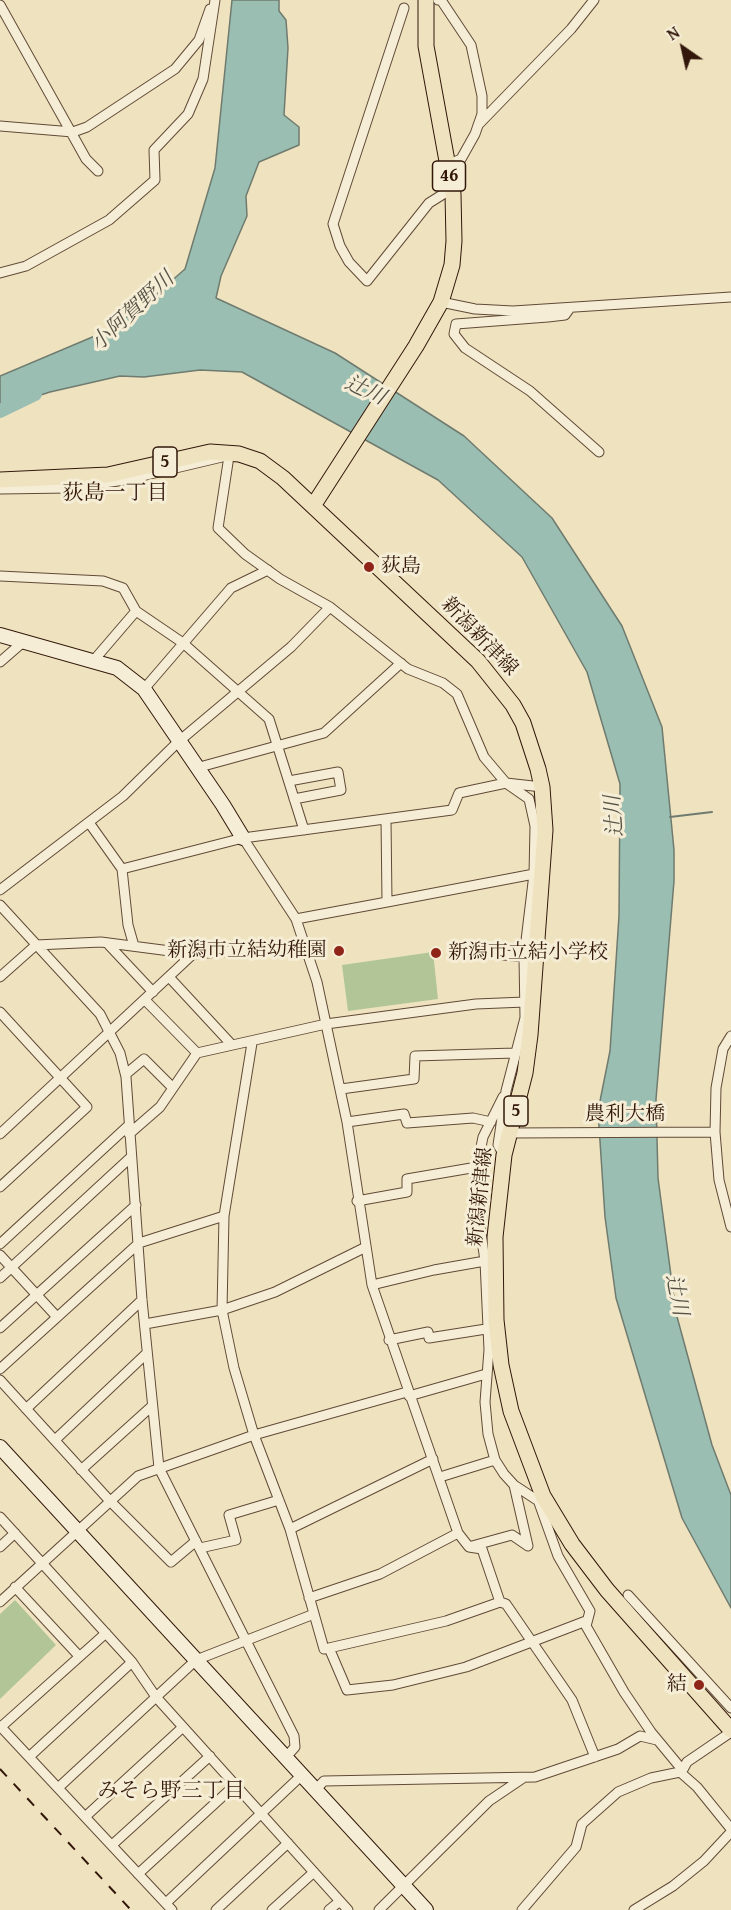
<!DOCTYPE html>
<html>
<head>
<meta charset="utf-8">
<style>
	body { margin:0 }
	#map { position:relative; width:731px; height:1910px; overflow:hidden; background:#efe3bf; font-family:"Gentium Book Plus",serif }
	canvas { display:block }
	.north { position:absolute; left:653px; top:18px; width:60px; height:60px; -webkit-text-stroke:4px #f5edd5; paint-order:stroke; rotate:326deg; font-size:16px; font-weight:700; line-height:24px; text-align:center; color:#32170a }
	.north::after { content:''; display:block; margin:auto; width:21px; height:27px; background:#32170a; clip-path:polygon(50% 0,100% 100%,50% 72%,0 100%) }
</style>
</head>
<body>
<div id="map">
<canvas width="731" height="1910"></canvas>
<div class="north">N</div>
</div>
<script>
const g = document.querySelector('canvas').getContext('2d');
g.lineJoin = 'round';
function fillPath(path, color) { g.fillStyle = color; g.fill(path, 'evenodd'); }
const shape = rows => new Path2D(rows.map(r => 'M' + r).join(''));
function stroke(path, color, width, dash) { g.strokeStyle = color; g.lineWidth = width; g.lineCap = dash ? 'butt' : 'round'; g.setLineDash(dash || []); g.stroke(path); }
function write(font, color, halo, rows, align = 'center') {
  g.font = font + ' "Gentium Book Plus","Noto Serif JP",serif'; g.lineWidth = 6; g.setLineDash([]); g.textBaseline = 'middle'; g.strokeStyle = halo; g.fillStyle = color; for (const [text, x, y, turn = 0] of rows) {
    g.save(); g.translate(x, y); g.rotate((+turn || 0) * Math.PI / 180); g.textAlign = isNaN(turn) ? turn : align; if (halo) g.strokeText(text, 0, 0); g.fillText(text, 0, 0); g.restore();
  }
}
fillPath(shape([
	[433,952,438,999,348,1011,342,965],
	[15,1600,56,1645,0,1699,0,1614]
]), '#b2c597');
const water = shape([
	[232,0,279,0,279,11,286,20,288,48,284,115,299,127,299,145,259,162,246,196,247,216,221,276,216,298,335,353,464,436,552,518,622,626,662,727,674,850,674,881,656,1099,658,1178,676,1313,712,1445,731,1495,731,1608,682,1518,616,1298,605,1217,598,1111,610,1051,619,916,620,784,587,672,522,557,438,480,242,372,200,370,144,377,120,376,50,392,0,408,0,376,109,330,151,299,185,269,215,168,232,0]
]);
fillPath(water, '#9abeb2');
stroke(water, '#707b6f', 1.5);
stroke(shape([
	[670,817,712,812]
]), '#707b6f', 2);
stroke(shape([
	[0,411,35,394]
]), '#9abeb2', 14);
const street = shape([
	[438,0,441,0,471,45,482,96,482,114,475,134,461,159,447,165],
	[0,5,86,159,98,171],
	[404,8,333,224,340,246,349,262,367,281,429,203,445,193,453,194],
	[478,125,571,29,594,0],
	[0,126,73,132,87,127,175,69,199,40,210,9],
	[0,273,26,266,109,220,155,180,154,150,188,114,203,79,215,0],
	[441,302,475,309,513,311,731,297],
	[570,308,565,315,548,317,456,324,454,334,465,348,530,391,599,452],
	[225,452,229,456,218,528,245,554,280,579,330,607,408,669,443,683,457,694,484,757,506,783,529,799,535,826,534,874,524,957,525,1018,506,1091,498,1145,504,1155],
	[0,489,69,488,125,480,222,457],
	[0,576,103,581,123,588,136,611,183,643,269,719,304,830],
	[94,660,136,611],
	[0,662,23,642],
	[144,689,231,588,268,570],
	[196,768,324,733,401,663],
	[289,781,338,772,341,790,294,799],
	[90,824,122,869,128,925,134,946],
	[243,838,296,919,317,982,347,1122,372,1285,458,1533,469,1547,482,1549,500,1602,506,1604,572,1700,595,1757],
	[122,869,243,838,452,810,459,793,506,783,542,787,542,790],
	[0,890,123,796,178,742,291,647,330,607],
	[387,902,534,874],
	[0,905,100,1014,120,1053,126,1077,142,1300,159,1468,294,1736,295,1747,286,1757],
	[296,919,387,902,386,819],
	[107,943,153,992],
	[504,955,524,957],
	[0,977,36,945,101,942,193,954,305,946],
	[169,977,232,1045],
	[145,1000,197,1053],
	[0,1012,87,1107,0,1187],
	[731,1036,723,1049,716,1088,715,1132,719,1180,731,1227],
	[252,1043,224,1216,222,1310,234,1368,254,1435,290,1529,324,1649,329,1648,347,1690,393,1685,466,1667,586,1621],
	[126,1074,144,1059,173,1088],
	[341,1089,414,1079,415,1056,515,1053],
	[347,1122,404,1114,407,1123,473,1118,491,1122],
	[510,1133,715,1132],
	[0,1134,193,954],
	[129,1134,160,1107,197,1053,326,1024,476,1004,525,1002,525,997],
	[477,1167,475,1190,485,1261,489,1350,485,1402,488,1434,495,1460,504,1474,514,1485,540,1502],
	[357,1201,407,1192,407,1179,477,1167,483,1137,503,1097],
	[0,1244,129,1125],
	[0,1255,57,1317],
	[0,1278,131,1157],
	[372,1285,434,1270,485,1261],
	[145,1324,222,1310,275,1292,366,1247],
	[0,1328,136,1205],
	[389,1340,428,1332,429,1338,486,1329],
	[0,1369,139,1243,224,1216],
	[0,1380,109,1500,171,1562,196,1541],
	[409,1396,486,1374],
	[26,1409,142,1300],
	[55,1440,147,1353],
	[81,1470,152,1406],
	[440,1477,495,1460],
	[538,1500,558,1556,590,1611,586,1626,624,1692,651,1732,680,1767,680,1772,697,1787,731,1829],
	[0,1517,132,1662,156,1697,348,1910],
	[290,1529,433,1459],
	[472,1546,512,1535,528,1546,514,1485],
	[0,1547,15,1533],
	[200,1548,236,1540,229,1515,279,1500],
	[15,1587,79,1656],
	[628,1595,731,1708],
	[309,1598,380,1574,458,1533],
	[0,1602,138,1476,254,1435,407,1392],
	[329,1648,446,1621,500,1602],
	[0,1726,172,1910],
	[1,1727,106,1633],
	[29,1757,132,1662],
	[681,1773,687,1762,731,1732],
	[58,1788,196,1660,314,1614],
	[315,1790,324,1781,535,1777,618,1749,640,1736,657,1740],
	[85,1817,183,1727],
	[112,1845,210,1756],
	[138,1874,235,1785],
	[166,1903,302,1775],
	[216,1910,288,1843],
	[272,1910,314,1872],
	[329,1910,340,1901],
	[379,1910,489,1801,523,1778],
	[522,1910,576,1847,582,1824,618,1792,651,1778,680,1772],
	[634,1910,673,1886,704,1861,731,1832]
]);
const secondary = shape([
	[0,635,117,668,144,689,223,805,243,838],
	[0,1447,426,1910]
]);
const primary = shape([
	[0,480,108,475,210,452,239,454,260,461,283,478,478,661,513,705,523,723,538,769,542,787,545,830,530,1035,525,1073,504,1155,495,1237,496,1320,501,1365,511,1411,543,1496,572,1544,607,1590,731,1730],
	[313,506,416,346,441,302,452,265,454,241,453,194,426,46,426,0]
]);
stroke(street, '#614a37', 11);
stroke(secondary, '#32170a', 16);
stroke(primary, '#32170a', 17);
stroke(street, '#f5edd5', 9);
stroke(secondary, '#f5edd5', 14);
stroke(primary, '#efe3bf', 15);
stroke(shape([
	[0,1769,131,1910]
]), '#32170a', 2, [10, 10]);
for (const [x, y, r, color] of [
	[369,567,6,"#8f2418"],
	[339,951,6,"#8f2418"],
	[436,953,6,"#8f2418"],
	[699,1685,6,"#8f2418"]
]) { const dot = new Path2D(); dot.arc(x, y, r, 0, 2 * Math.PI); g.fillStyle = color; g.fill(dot); stroke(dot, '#f5edd5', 2); }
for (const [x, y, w] of [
	[449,176,33],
	[165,462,24],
	[516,1111,24]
]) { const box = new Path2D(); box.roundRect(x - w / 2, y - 15, w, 30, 4.5); g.fillStyle = '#f5edd5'; g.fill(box); stroke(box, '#32170a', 1.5); }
write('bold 18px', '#32170a', null, [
	["46",449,176],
	["5",165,462],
	["5",516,1111]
]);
write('20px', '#32170a', '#f5edd5', [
	["荻島",381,567],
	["新潟市立結幼稚園",327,951,"right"],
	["新潟市立結小学校",448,953],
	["結",687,1685,"right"]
], 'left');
write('20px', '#32170a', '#f5edd5', [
	["新潟新津線",479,637,46],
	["農利大橋",625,1115],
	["新潟新津線",481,1197,-84]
]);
write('italic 21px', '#565145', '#f5edd5', [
	["小阿賀野川",133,312,-43],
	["辻川",365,391,25],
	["辻川",615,816,-94],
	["辻川",676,1295,79]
]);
write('21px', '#32170a', '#f5edd5', [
	["荻島一丁目",115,494],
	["みそら野三丁目",171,1792]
]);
</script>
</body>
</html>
